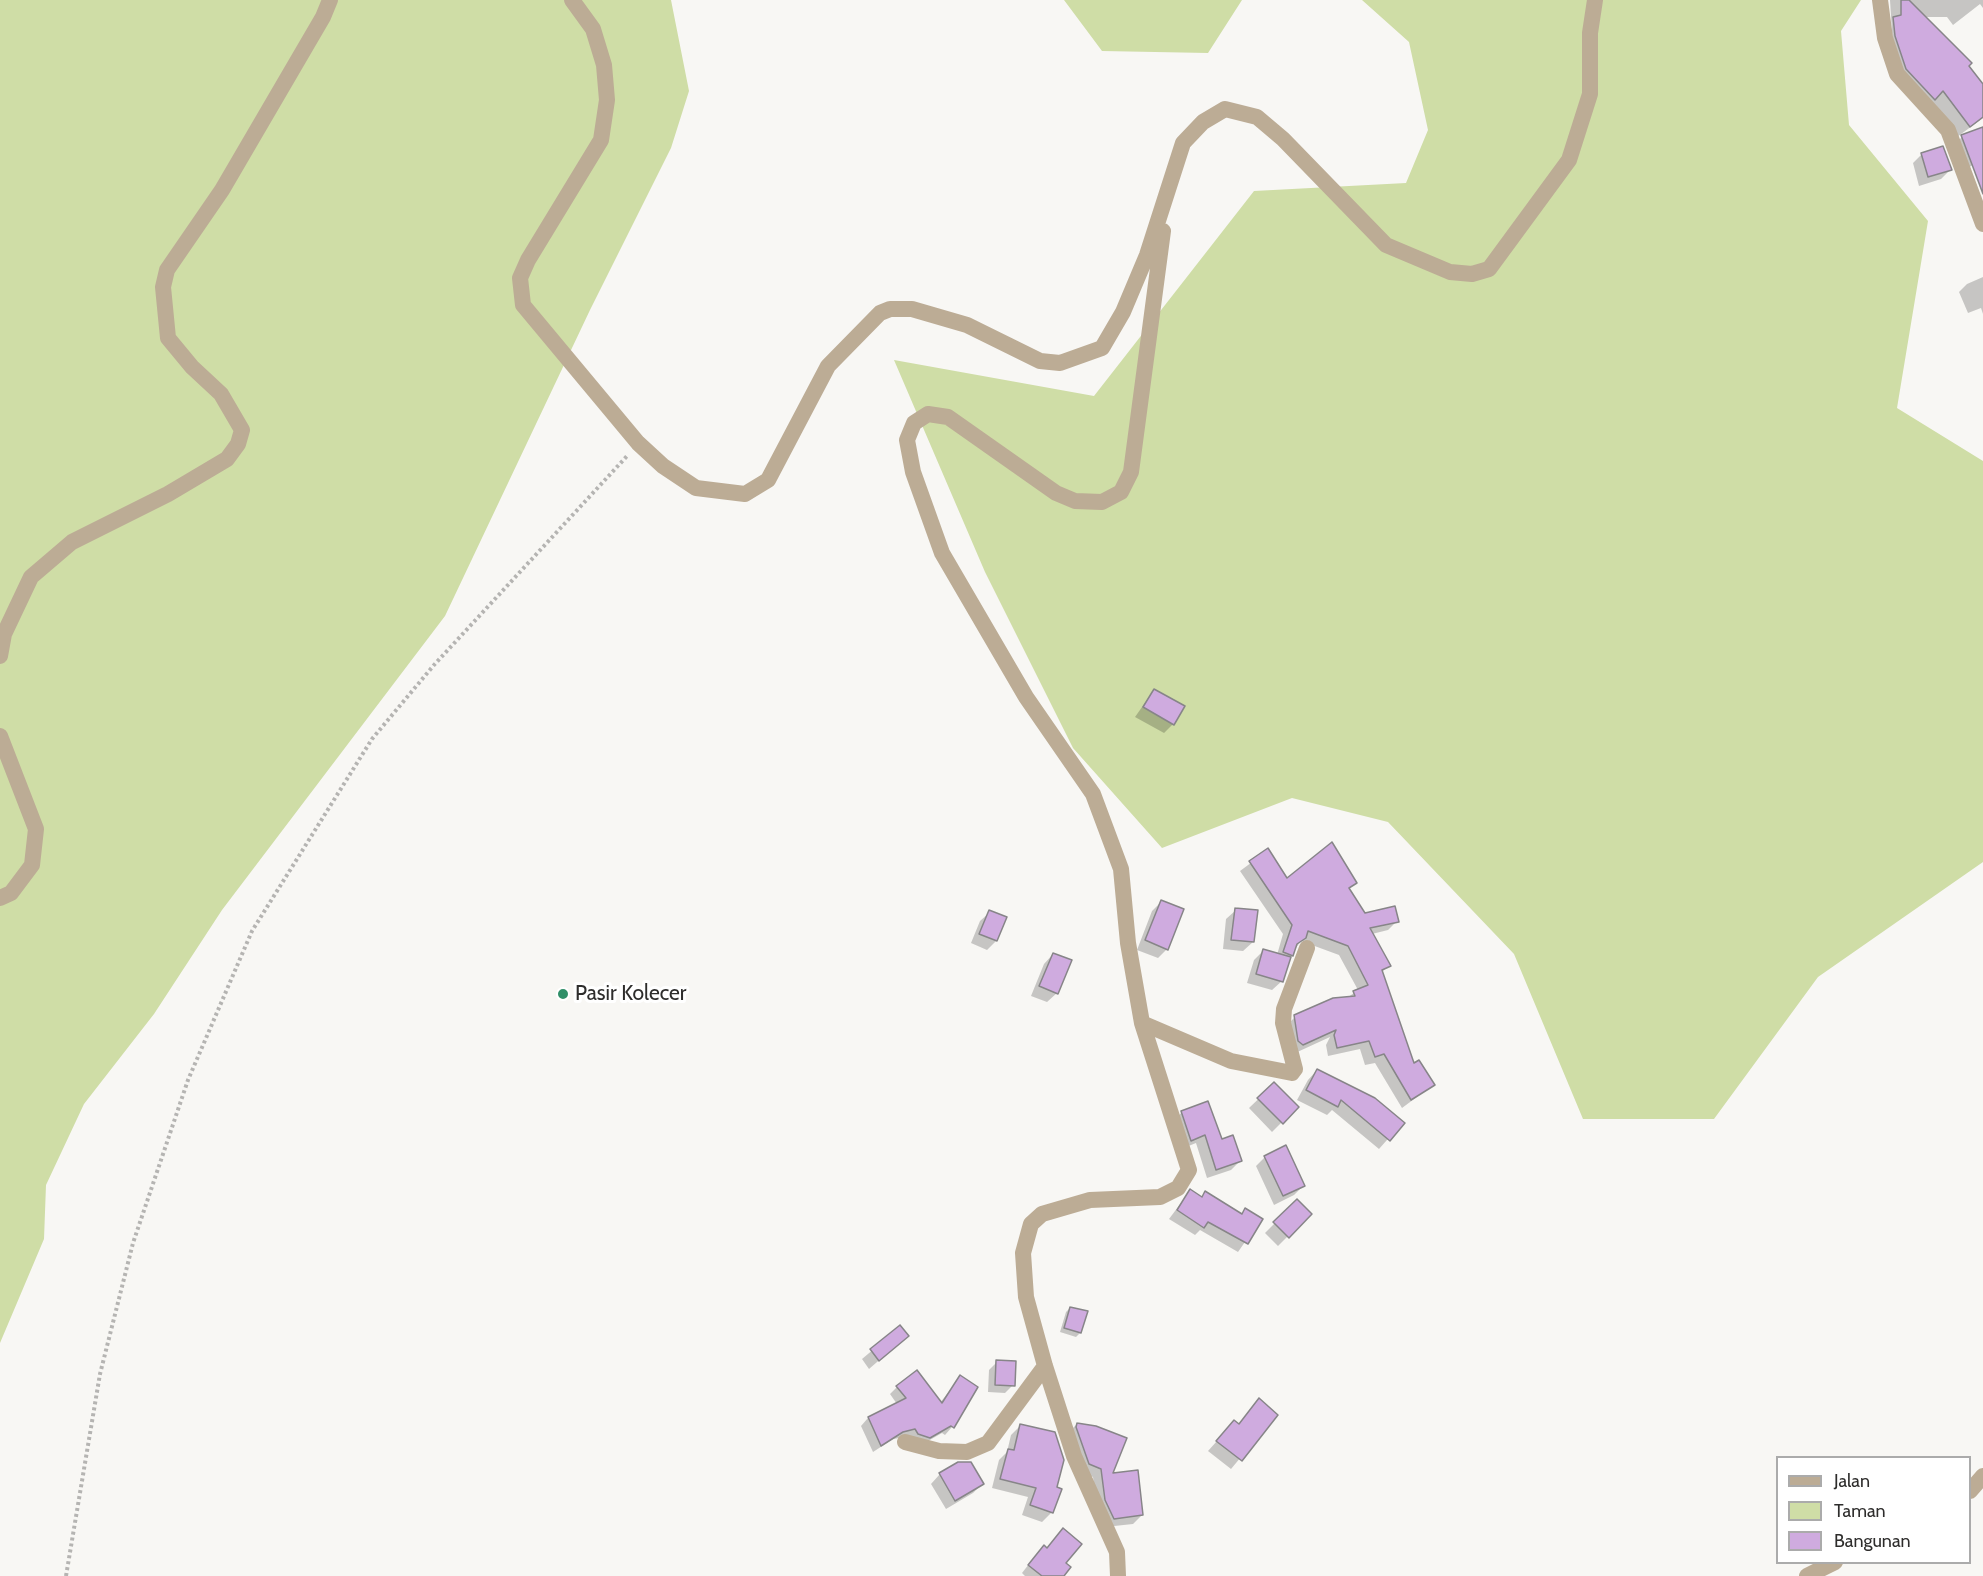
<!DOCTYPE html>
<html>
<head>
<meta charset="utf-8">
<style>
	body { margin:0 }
	#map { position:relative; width:1983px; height:1576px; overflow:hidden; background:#f8f7f4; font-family:Cabin,sans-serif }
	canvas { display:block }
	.legend { position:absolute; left:1776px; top:1456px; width:195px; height:108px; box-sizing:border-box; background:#fff; border:2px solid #ababab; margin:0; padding:8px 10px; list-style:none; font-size:18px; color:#2e2d2c }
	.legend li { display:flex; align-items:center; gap:12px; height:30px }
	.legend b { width:30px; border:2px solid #ababab }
</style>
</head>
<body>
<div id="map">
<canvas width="1983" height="1576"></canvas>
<ul class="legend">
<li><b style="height:8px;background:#bcac95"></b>Jalan</li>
<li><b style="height:16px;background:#cfdda6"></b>Taman</li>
<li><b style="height:16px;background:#cfabdf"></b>Bangunan</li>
</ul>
</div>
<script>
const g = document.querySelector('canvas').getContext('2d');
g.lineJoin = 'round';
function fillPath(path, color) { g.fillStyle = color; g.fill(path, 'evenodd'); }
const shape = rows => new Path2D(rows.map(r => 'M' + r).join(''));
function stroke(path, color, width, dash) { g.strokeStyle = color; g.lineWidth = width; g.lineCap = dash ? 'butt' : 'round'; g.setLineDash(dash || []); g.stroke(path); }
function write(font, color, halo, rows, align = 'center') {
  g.font = font + ' Cabin,sans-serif'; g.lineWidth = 6; g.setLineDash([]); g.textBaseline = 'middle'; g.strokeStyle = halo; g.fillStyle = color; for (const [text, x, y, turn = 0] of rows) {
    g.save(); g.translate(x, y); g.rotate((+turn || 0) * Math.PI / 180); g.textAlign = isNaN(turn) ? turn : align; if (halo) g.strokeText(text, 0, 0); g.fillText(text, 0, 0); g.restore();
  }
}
fillPath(shape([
	[0,0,671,0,689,91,671,148,590,310,445,616,222,910,154,1014,84,1104,46,1185,44,1239,0,1343],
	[1064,0,1242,0,1208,53,1102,51],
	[1362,0,1861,0,1841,31,1849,125,1928,221,1897,408,1983,461,1983,862,1818,977,1714,1119,1583,1119,1514,954,1388,822,1292,798,1162,848,1073,748,985,572,894,360,1094,396,1254,191,1406,183,1428,130,1409,42]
]), '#cfdda6');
fillPath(shape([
	[1890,0,1983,0,1983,8,1980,4,1953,25,1947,17,1923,17,1983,87,1983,118,1957,137,1895,81],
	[1983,135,1983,157,1963,172,1953,146,1962,137],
	[1922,154,1950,170,1941,179,1919,186,1913,163],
	[1983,277,1983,314,1981,308,1968,313,1959,292,1967,284],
	[1154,690,1173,724,1164,733,1135,717],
	[1267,851,1287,881,1355,883,1348,890,1364,914,1397,921,1388,930,1372,934,1389,965,1381,973,1414,1065,1433,1085,1402,1108,1375,1063,1365,1065,1360,1049,1328,1056,1326,1045,1330,1037,1293,1054,1286,1026,1295,1017,1347,998,1358,990,1339,955,1301,941,1289,957,1282,981,1272,990,1247,983,1254,960,1263,951,1277,955,1283,934,1240,871],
	[1161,902,1167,949,1158,958,1137,950,1152,911],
	[1236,910,1253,942,1243,951,1223,949,1226,919],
	[990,912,996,941,987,950,971,943,980,921],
	[1053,954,1057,993,1047,1002,1031,996,1044,964],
	[1317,1070,1402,1123,1379,1149,1332,1110,1327,1115,1297,1100,1308,1080],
	[1274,1084,1297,1107,1272,1132,1249,1108],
	[1182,1112,1221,1141,1240,1161,1231,1170,1207,1178,1196,1143,1181,1149,1173,1122],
	[1265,1157,1303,1186,1294,1195,1274,1205,1256,1166],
	[1190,1191,1200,1198,1205,1193,1240,1215,1245,1210,1261,1219,1238,1252,1200,1230,1195,1235,1169,1219],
	[1297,1201,1310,1214,1278,1246,1265,1233],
	[1070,1308,1080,1333,1076,1337,1060,1332,1066,1312],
	[900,1327,907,1336,869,1369,862,1359],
	[997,1362,1013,1385,1005,1393,988,1392,989,1370],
	[960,1377,976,1388,952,1427,945,1435,942,1433,921,1445,907,1437,893,1439,873,1452,861,1426,868,1418,897,1404,890,1394,897,1387,940,1403],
	[1250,1410,1276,1415,1231,1469,1208,1451,1234,1422,1238,1425],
	[1077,1424,1110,1475,1142,1515,1133,1524,1105,1527,1097,1510,1093,1477,1080,1472,1068,1433],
	[1020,1426,1052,1512,1042,1522,1022,1515,1028,1497,992,1488,999,1460,1007,1452,1011,1435],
	[940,1474,982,1484,973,1493,946,1509,931,1484],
	[1036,1555,1064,1564,1062,1576,1025,1576,1022,1573]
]), '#0003');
const building = shape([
	[1901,0,1909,0,1972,63,1969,66,1983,84,1983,117,1970,127,1943,91,1935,100,1906,69,1895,36,1893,17,1901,15,1901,0],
	[1983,127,1983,194,1961,135,1983,127],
	[1943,146,1952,170,1928,177,1921,153,1943,146],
	[1154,689,1185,706,1174,725,1143,707,1154,689],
	[1332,842,1357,883,1349,888,1365,913,1395,906,1399,922,1370,928,1391,966,1382,970,1414,1063,1419,1060,1435,1085,1411,1100,1384,1054,1375,1057,1369,1041,1337,1048,1334,1035,1336,1030,1303,1045,1298,1041,1294,1015,1333,998,1355,996,1353,991,1368,985,1348,946,1308,931,1306,938,1297,944,1293,956,1283,952,1292,925,1249,861,1268,848,1287,878,1332,842],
	[1161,900,1184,909,1168,950,1145,940,1161,900],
	[1235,908,1258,910,1254,942,1231,940,1235,908],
	[989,910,1007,917,997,941,979,934,989,910],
	[1263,949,1291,957,1283,982,1256,974,1263,949],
	[1053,953,1072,960,1058,994,1039,986,1053,953],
	[1317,1069,1375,1098,1405,1123,1390,1141,1341,1100,1338,1107,1306,1090,1317,1069],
	[1274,1082,1299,1107,1283,1124,1257,1098,1274,1082],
	[1208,1101,1222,1139,1233,1135,1242,1161,1216,1170,1205,1135,1191,1141,1181,1111,1208,1101],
	[1286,1145,1305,1186,1283,1196,1264,1156,1286,1145],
	[1190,1189,1202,1197,1205,1191,1242,1214,1245,1208,1263,1219,1248,1244,1208,1222,1204,1228,1177,1210,1190,1189],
	[1297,1199,1312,1214,1289,1238,1273,1222,1297,1199],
	[1070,1307,1088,1311,1081,1333,1064,1328,1070,1307],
	[900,1325,909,1336,879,1361,870,1349,900,1325],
	[996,1360,1016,1361,1015,1386,995,1385,996,1360],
	[917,1370,942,1403,960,1375,978,1387,954,1428,951,1426,930,1438,918,1434,915,1429,903,1432,881,1446,868,1417,906,1398,896,1386,917,1370],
	[1259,1398,1278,1415,1242,1461,1216,1441,1234,1420,1239,1424,1259,1398],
	[1077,1423,1096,1426,1127,1438,1113,1473,1138,1470,1143,1515,1114,1519,1105,1500,1101,1469,1089,1464,1076,1427,1077,1423],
	[1020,1424,1055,1432,1064,1460,1057,1487,1062,1489,1053,1513,1030,1505,1036,1488,1000,1479,1008,1449,1014,1450,1020,1424],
	[958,1462,971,1462,984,1484,955,1501,939,1473,958,1462],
	[1063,1528,1082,1544,1066,1563,1071,1567,1064,1576,1042,1576,1028,1565,1044,1545,1047,1548,1063,1528]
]);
fillPath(building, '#cfabdf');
stroke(building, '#878588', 1.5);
stroke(shape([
	[66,1576,100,1374,133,1243,188,1080,252,931,372,739,434,665,628,455]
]), '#b5b4b2', 4, [3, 3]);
stroke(shape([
	[572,0,593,29,604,65,607,100,601,140,528,260,520,278,523,305,638,443,663,466,696,488,745,494,768,480,828,366,880,313,890,309,912,309,967,325,1040,361,1060,363,1102,348,1123,312,1147,255,1183,143,1203,122,1225,109,1257,117,1283,139,1386,245,1450,272,1472,274,1489,269,1569,160,1590,94,1590,33,1595,0],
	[1880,0,1885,38,1897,74,1948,130,1983,224],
	[0,656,4,634,31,577,72,542,168,494,227,459,238,444,242,430,221,394,192,367,168,338,163,287,167,270,222,190,323,17,330,0],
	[0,736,36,829,32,865,11,893,0,898],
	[1142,1023,1231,1061,1292,1073,1295,1069,1283,1023,1284,1009,1307,948],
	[905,1442,939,1451,967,1452,988,1443,1045,1366],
	[1970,1491,1983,1476],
	[1118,1576,1117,1552,1074,1456,1045,1366,1026,1297,1023,1253,1031,1224,1042,1214,1090,1200,1160,1197,1178,1188,1189,1170,1142,1023,1128,943,1121,869,1093,794,1026,697,942,553,913,472,907,440,914,423,928,414,948,417,1056,493,1075,501,1102,502,1121,492,1131,472,1163,231],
	[1807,1576,1835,1562]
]), '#bcac95', 16);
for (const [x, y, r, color] of [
	[563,994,6,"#308f68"]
]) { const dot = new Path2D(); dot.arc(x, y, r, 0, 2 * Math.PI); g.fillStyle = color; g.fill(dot); stroke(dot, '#fff', 2); }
write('21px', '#2e2d2c', '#fff', [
	["Pasir Kolecer",575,994]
], 'left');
</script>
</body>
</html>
